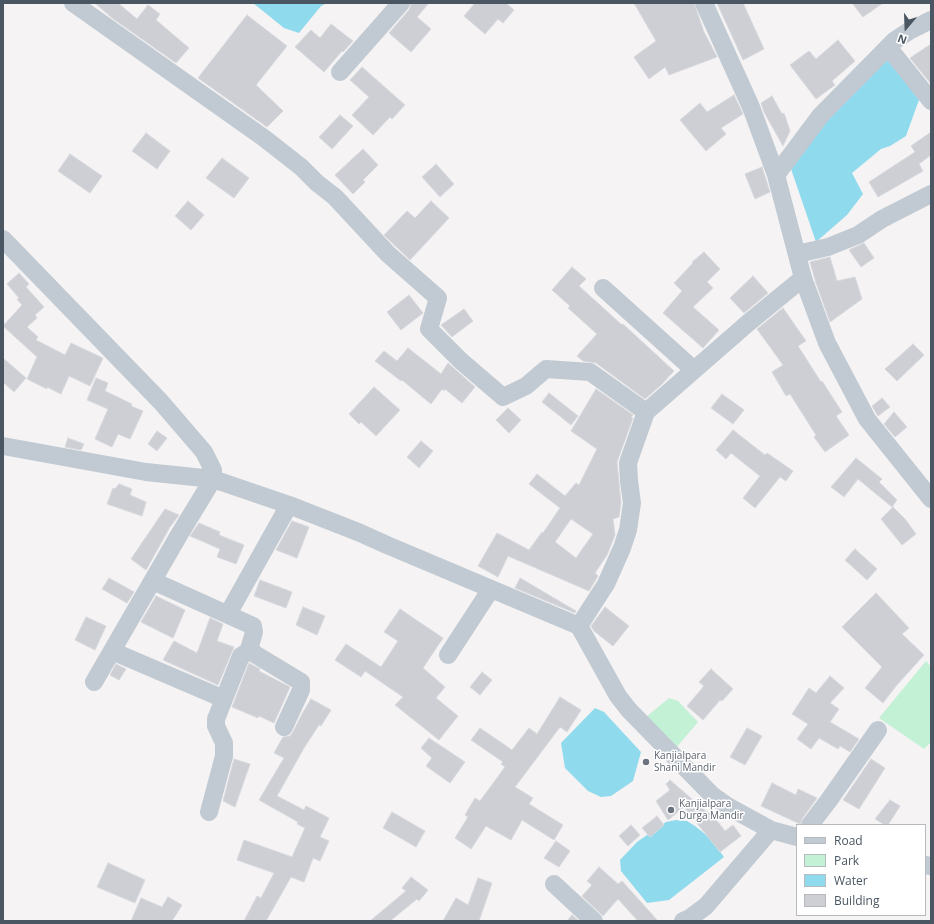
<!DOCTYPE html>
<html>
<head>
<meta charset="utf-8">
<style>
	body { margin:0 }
	#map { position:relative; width:934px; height:924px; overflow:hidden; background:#f5f3f3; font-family:"Open Sans",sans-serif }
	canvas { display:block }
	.frame { position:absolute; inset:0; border:4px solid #4a5661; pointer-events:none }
	.legend { position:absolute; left:796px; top:824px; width:130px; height:92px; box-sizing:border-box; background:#fff; border:1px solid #b7bbc0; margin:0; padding:5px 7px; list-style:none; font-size:12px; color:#4a5661 }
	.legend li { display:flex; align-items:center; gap:8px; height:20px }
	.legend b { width:20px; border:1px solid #b7bbc0 }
	.north { position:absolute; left:886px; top:8px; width:40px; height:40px; -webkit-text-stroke:3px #fff; paint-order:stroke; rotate:199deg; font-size:11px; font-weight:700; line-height:16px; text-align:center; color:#4a5661 }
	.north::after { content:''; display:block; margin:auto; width:14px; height:18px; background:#4a5661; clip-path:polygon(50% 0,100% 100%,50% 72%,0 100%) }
</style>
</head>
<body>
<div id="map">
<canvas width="934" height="924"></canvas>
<div class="frame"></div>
<ul class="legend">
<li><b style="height:5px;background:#c1cad2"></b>Road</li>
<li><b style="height:11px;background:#c3f1d5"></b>Park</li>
<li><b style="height:11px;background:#90daee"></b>Water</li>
<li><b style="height:11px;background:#cdcfd5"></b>Building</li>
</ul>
<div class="north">N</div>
</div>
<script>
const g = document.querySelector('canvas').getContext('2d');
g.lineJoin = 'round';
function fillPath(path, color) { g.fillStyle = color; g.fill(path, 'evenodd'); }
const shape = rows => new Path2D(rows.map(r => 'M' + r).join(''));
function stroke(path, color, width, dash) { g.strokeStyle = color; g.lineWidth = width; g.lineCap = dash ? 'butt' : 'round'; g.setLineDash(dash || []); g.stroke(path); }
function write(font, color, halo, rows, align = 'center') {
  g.font = font + ' "Open Sans",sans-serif'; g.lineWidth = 3; g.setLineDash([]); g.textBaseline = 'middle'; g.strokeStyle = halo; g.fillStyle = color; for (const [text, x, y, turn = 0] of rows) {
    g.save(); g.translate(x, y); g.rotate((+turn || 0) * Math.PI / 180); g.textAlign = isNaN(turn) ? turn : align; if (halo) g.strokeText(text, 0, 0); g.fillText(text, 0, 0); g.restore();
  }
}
fillPath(shape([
	[926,661,931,667,931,742,924,749,879,718],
	[669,698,678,701,698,722,671,754,640,722]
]), '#c3f1d5');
fillPath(shape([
	[253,3,327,3,321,6,299,33,284,28],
	[888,55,920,97,906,136,890,146,881,149,852,173,863,194,847,215,816,242,790,166,799,150],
	[595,708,604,712,641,752,633,781,611,796,601,797,588,791,565,768,561,743],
	[676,820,687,821,695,826,710,838,724,857,669,900,647,903,621,871,620,860,637,842,666,822]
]), '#90daee');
const building = shape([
	[95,3,118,3,137,19,148,5,160,14,156,20,189,48,176,63,112,18,95,3],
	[411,3,429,3,417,17,431,29,411,52,389,33,409,10,411,3],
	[475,3,506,3,514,10,503,23,498,19,485,34,464,16,475,3],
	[634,3,694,3,704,32,717,57,669,75,665,67,649,79,634,57,656,41,634,3],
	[717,3,743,3,764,49,743,60,717,3],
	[852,3,883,3,863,17,852,3],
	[247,15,287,46,256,85,283,111,267,127,198,78,247,15],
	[331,24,353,41,343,52,342,51,324,72,295,47,311,30,320,38,331,24],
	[838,40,855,61,832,81,835,85,816,99,790,65,809,51,816,59,838,40],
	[931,44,931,84,910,58,931,44],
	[362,67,405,105,392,119,390,117,373,135,352,115,369,97,350,80,362,67],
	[734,95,743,114,721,128,726,134,706,151,680,120,700,103,707,112,734,95],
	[772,96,782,114,784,113,790,131,783,146,764,112,761,103,772,96],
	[340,115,353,126,332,149,319,137,340,115],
	[931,132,931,155,919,164,923,171,878,197,869,182,915,152,911,146,931,132],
	[146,133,170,151,157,169,132,151,146,133],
	[363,149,378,165,363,180,365,182,353,194,335,175,363,149],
	[70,154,102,176,90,193,58,171,70,154],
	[222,158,249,178,234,198,206,178,222,158],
	[436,164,454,184,440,197,422,177,436,164],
	[762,167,770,192,755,199,745,174,762,167],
	[188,201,204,215,191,230,175,216,188,201],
	[431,201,449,218,410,260,384,235,407,211,415,218,431,201],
	[864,243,874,258,861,267,849,250,864,243],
	[704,252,720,269,707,282,713,288,693,307,719,330,703,348,663,313,682,291,674,283,693,263,692,262,704,252],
	[830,257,837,281,855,277,862,299,830,322,816,283,810,262,830,257],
	[572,267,586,279,579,286,622,325,623,324,674,371,661,385,645,399,596,363,583,361,577,356,597,334,568,308,570,306,552,290,572,267],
	[19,273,29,284,26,287,44,307,35,315,37,318,27,327,38,337,36,340,65,355,71,343,103,358,90,386,69,376,61,394,47,387,47,389,27,379,37,357,3,326,22,305,17,299,19,298,7,284,19,273],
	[753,276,768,293,744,313,730,298,753,276],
	[409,295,423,313,401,330,387,312,409,295],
	[783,308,806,341,798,346,821,382,822,381,842,412,836,416,849,435,825,452,814,437,816,435,790,394,786,396,772,372,783,365,757,329,783,308],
	[464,309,473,321,452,337,441,325,464,309],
	[913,344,924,355,897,381,885,369,913,344],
	[408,348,441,374,448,363,475,387,462,403,445,389,444,391,442,389,431,404,402,380,401,381,375,361,384,351,397,361,408,348],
	[3,358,26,378,14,392,3,382,3,358],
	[96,378,108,383,105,391,132,404,131,406,143,411,130,439,118,434,112,447,95,439,108,409,87,400,96,378],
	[374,387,400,410,376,436,361,422,359,424,349,414,374,387],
	[596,389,633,415,631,417,633,418,617,462,621,503,619,517,613,519,615,535,607,555,595,573,598,576,589,591,508,556,498,577,478,566,497,533,529,550,542,532,543,533,560,508,529,484,537,474,565,496,576,483,579,485,597,449,571,431,596,389],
	[571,519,593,534,576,558,555,542,571,519],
	[549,393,578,416,571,425,542,402,549,393],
	[722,394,744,410,733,424,711,408,722,394],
	[882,398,890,407,878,416,872,406,882,398],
	[508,408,521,420,509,433,496,420,508,408],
	[894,412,907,427,895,437,884,424,894,412],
	[733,430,765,455,767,453,793,471,786,481,780,477,755,508,743,498,760,476,731,453,726,459,716,450,733,430],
	[157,431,167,438,157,451,148,444,157,431],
	[68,438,84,444,81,450,65,447,68,438],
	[421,441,433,451,419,468,407,457,421,441],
	[856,458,882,479,879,482,897,500,892,507,858,479,844,497,831,487,856,458],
	[119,484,132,489,130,495,146,502,142,516,107,504,113,488,115,489,119,484],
	[893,507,905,519,916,534,902,545,881,519,893,507],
	[165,509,179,515,170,527,146,570,131,559,165,509],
	[292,521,309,527,297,558,276,550,292,521],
	[199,523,220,532,219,535,244,545,236,564,217,557,220,549,190,536,199,523],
	[855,549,877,569,867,580,845,560,855,549],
	[109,578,134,592,127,603,102,589,109,578],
	[520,578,554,598,576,611,575,613,515,588,520,578],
	[260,580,292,592,286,608,254,596,260,580],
	[876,593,909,628,902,634,924,655,896,686,883,703,865,688,882,667,842,627,876,593],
	[156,596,185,610,173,638,141,622,156,596],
	[303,607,325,616,317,635,296,625,303,607],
	[605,607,629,626,613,646,594,631,591,626,605,607],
	[400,609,443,638,423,668,445,687,436,698,458,716,439,740,395,705,403,697,365,671,361,677,335,660,346,644,381,667,398,641,384,632,400,609],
	[86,617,106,626,95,650,75,640,86,617],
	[210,618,223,624,217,641,234,647,218,685,163,660,174,641,197,653,210,618],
	[249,663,260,669,259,671,290,687,274,723,259,716,258,718,232,707,249,663],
	[116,664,126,669,119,680,110,675,116,664],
	[711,669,733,689,722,701,720,700,703,720,687,706,704,686,699,682,711,669],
	[482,672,492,680,480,695,470,687,482,672],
	[830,676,844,688,830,703,839,709,830,722,859,739,850,752,840,746,838,749,819,738,811,749,797,739,808,724,792,714,809,688,816,693,830,676],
	[560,697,581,710,567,732,560,727,515,787,533,798,529,804,563,825,554,840,522,820,511,840,486,826,471,849,455,838,468,817,465,815,475,798,480,801,505,767,501,764,503,762,471,740,480,728,512,750,529,728,537,734,560,697],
	[311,699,331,710,321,726,319,725,304,748,277,796,304,810,306,806,329,818,320,837,329,841,320,861,313,858,304,882,291,877,266,921,244,921,257,896,261,898,274,873,237,860,244,840,292,857,305,828,297,824,298,822,259,800,284,758,274,753,283,737,290,736,293,732,302,714,311,699],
	[747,728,762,736,745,765,730,757,747,728],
	[429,738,465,762,450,783,426,766,432,758,421,748,429,738],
	[234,759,250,764,235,807,223,801,234,759],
	[871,759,885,768,859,809,843,800,871,759],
	[670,780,708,813,710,812,725,831,733,825,741,836,720,852,684,807,668,820,656,801,670,790,666,784,670,780],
	[772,783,796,795,798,789,817,798,802,819,800,824,761,806,772,783],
	[890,800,900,806,888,825,885,825,875,819,890,800],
	[392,812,425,831,416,847,383,828,392,812],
	[657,816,664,825,650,837,642,828,657,816],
	[631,825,640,835,628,846,619,836,631,825],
	[556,841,570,851,559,867,544,858,556,841],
	[108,863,145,880,135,903,97,887,108,863],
	[599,867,618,884,622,881,658,921,638,921,618,899,603,916,582,896,592,885,587,881,599,867],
	[411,877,428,890,419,901,417,899,390,921,370,921,406,891,402,888,411,877],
	[478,878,492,883,479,921,443,921,456,898,468,905,478,878],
	[168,897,182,905,172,921,131,921,141,898,162,907,168,897],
	[572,915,579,921,567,921,572,915]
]);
fillPath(building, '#cdcfd5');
stroke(building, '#d7d9de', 1);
stroke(shape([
	[73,3,264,138,301,167,317,183,335,197,388,254,438,298,429,329,461,361,503,397,526,386,546,369,590,372,646,412],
	[704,3,751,107,776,175,803,278,827,343,867,419,931,499],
	[888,47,931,101],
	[340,72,401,3],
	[776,175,821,115,894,41,909,31,931,20],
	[3,239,161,402,204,452,213,470,213,479,179,535,94,682],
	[797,254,828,247,858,235,882,219,931,194],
	[603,288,694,370],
	[3,446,146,472,213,479,289,505,358,532,387,545,579,626,618,696,629,710,712,795,729,807,771,830,797,837],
	[153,581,253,626,254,632,250,646,253,653,301,682,301,690,284,727],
	[228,614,289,505],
	[579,626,606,584,622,548,628,530,632,503,629,481,628,463,646,412,748,323,803,278],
	[112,651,224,699],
	[448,655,491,589],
	[209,812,224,756,224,743,216,726,216,719,241,656,250,650],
	[810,825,829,800,878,730],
	[925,865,931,866],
	[554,884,594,921],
	[683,921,690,918,706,906,771,830]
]), '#c1cad2', 18);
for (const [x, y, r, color] of [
	[646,762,4,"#6b7280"],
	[671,810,4,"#6b7280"]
]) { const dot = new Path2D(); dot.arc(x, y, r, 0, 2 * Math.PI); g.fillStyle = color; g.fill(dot); stroke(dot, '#fff', 1.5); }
write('10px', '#5b616d', '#fff', [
	["Kanjialpara",654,756],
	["Shani Mandir",654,768],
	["Kanjialpara",679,804],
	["Durga Mandir",679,816]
], 'left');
</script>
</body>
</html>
